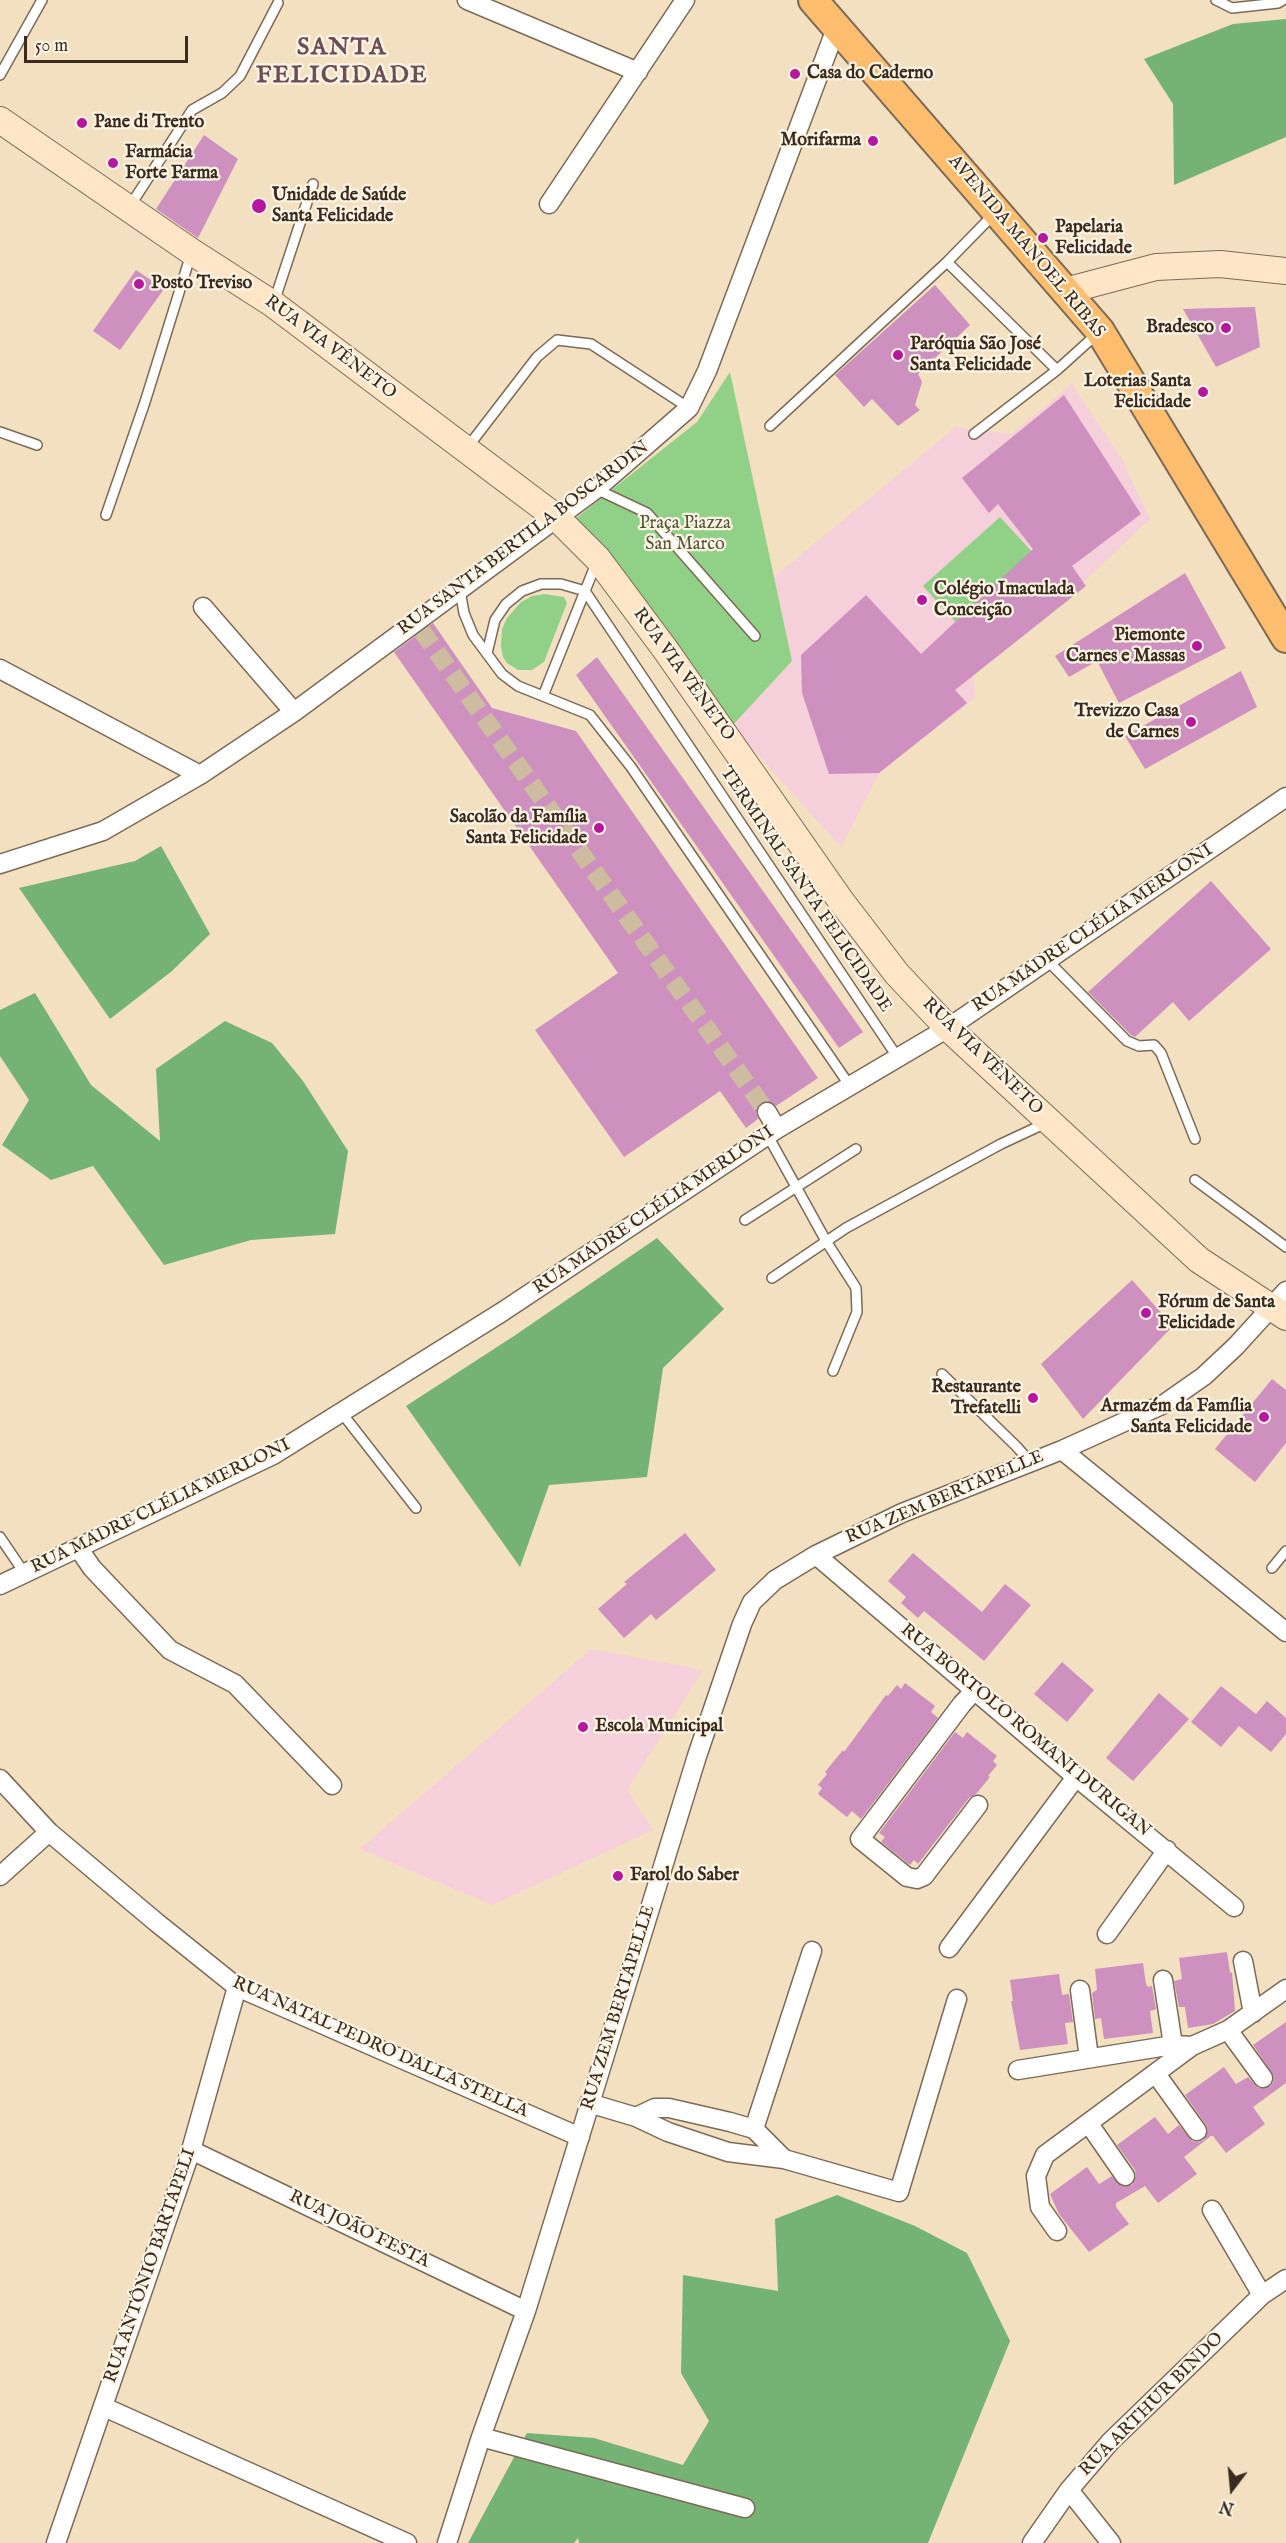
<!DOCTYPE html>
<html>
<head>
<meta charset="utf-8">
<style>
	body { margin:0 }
	#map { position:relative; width:1286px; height:2543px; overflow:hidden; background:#f2e0c1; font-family:"IM FELL English",serif }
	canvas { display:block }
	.north { position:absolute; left:1202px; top:2459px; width:60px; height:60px; -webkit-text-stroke:4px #fcf5e5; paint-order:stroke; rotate:196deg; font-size:16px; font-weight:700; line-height:24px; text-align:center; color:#3b2a1e }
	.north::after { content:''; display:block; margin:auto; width:21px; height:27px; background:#3b2a1e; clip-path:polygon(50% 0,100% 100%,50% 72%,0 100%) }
	.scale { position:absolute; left:24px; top:36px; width:164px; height:27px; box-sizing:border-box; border:3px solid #3b2a1e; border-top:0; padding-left:8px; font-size:18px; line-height:21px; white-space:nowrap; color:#3b2a1e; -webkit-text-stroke:4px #fcf5e5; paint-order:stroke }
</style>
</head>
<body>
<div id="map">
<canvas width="1286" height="2543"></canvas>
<div class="north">N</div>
<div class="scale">50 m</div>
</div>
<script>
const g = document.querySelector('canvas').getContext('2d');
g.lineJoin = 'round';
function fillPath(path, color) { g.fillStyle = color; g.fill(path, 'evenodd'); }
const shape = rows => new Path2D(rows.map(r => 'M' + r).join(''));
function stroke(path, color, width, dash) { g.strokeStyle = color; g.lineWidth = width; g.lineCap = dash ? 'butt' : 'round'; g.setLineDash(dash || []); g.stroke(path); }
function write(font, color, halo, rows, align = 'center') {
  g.font = font + ' "IM FELL English",serif'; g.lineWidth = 4.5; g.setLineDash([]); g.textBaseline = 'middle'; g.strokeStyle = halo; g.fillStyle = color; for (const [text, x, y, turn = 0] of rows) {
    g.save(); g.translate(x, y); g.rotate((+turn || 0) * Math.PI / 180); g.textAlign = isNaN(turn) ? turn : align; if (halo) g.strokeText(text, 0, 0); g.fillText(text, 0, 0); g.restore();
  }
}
fillPath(shape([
	[1072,384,1122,459,1150,519,1040,623,973,676,975,698,879,773,841,847,732,726,792,661,774,577,956,427,1012,434],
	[591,1649,703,1670,627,1790,653,1830,492,1905,360,1849]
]), '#f5cfd9');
fillPath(shape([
	[730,372,792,661,732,726,575,519,697,422],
	[1000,517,1046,567,969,637,923,586],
	[545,594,564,597,567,603,544,662,532,670,518,670,507,663,503,657,501,647,502,629,507,618,521,602,532,596]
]), '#91d187');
fillPath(shape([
	[1286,19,1286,137,1174,185,1173,104,1144,59,1233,24],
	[161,846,210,934,172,971,110,1019,19,888,135,861],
	[35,993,91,1085,160,1141,156,1069,225,1021,272,1043,303,1081,348,1151,335,1234,251,1240,164,1265,93,1166,51,1180,2,1145,29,1100,0,1056,0,1010],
	[657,1238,724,1309,663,1368,647,1477,549,1485,520,1567,406,1406,514,1336],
	[837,2195,915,2226,967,2253,1010,2341,928,2543,579,2543,578,2538,574,2543,468,2543,527,2433,594,2438,683,2465,709,2421,681,2373,683,2275,778,2291,775,2219]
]), '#74b374');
fillPath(shape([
	[204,135,238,159,198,238,156,209],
	[136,270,164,289,120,350,93,331],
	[935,285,970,325,918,374,922,382,915,405,920,410,898,426,872,399,864,407,835,375],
	[1255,307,1260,347,1216,367,1183,309],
	[1064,395,1141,514,1072,566,1086,586,955,690,967,703,879,773,829,774,802,693,801,655,866,595,921,654,1033,549,998,504,989,513,962,478],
	[1185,573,1226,648,1119,703,1097,661,1069,677,1055,656],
	[433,623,492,708,576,731,818,1078,776,1106,767,1101,761,1103,756,1112,758,1119,746,1128,720,1091,624,1157,535,1030,618,973,394,652],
	[597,657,863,1032,839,1048,576,675],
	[1241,671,1257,707,1145,769,1125,736],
	[1211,881,1271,949,1189,1021,1173,1002,1135,1037,1131,1035,1088,992],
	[1132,1280,1173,1326,1083,1419,1041,1364],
	[1272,1379,1286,1390,1286,1443,1255,1482,1215,1449],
	[685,1533,716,1570,656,1620,651,1614,624,1638,598,1609,627,1584,624,1582],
	[913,1553,982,1612,1005,1584,1031,1605,984,1661,924,1611,918,1618,901,1603,906,1597,888,1581],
	[1062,1662,1094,1690,1067,1722,1034,1694],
	[905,1683,935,1706,931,1712,938,1718,861,1819,852,1811,847,1817,818,1794,822,1788,818,1785,827,1774,825,1772,843,1750,844,1752,886,1695,888,1696,897,1685,901,1689],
	[1221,1686,1256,1714,1267,1701,1286,1718,1286,1734,1271,1752,1239,1726,1221,1747,1191,1722],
	[1159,1693,1189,1719,1133,1781,1106,1758],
	[955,1732,963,1738,967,1732,997,1756,993,1761,997,1765,988,1776,990,1777,976,1794,969,1798,918,1864,914,1860,910,1865,881,1842,885,1837,879,1833],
	[1227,1952,1230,1973,1232,1972,1235,2011,1213,2024,1188,2028,1185,2007,1179,2007,1174,1981,1182,1979,1179,1958],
	[1143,1963,1146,1984,1148,1987,1152,1986,1156,2009,1150,2011,1153,2033,1104,2039,1101,2018,1095,2019,1092,1993,1097,1990,1095,1969],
	[1059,1974,1062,1995,1069,1994,1073,2022,1065,2023,1068,2044,1020,2050,1011,2001,1013,2001,1010,1980],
	[1286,2022,1286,2083,1253,2107,1265,2124,1226,2153,1213,2136,1211,2136,1184,2157,1197,2174,1158,2203,1145,2186,1116,2203,1116,2207,1129,2224,1089,2252,1059,2214,1050,2194,1087,2167,1099,2184,1112,2176,1121,2186,1132,2185,1136,2176,1135,2170,1117,2145,1155,2117,1168,2134,1179,2125,1192,2141,1198,2142,1204,2140,1208,2130,1206,2125,1185,2095,1224,2067,1236,2084,1248,2077,1258,2088,1269,2087,1273,2082,1274,2076,1253,2045]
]), '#ce90bf');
stroke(shape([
	[421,630,767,1112]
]), '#cdbca0', 18, [18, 9]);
const lane = shape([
	[1216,0,1232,8,1278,3,1283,0],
	[0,75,42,0],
	[130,206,192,110,222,93,240,76,278,3],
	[947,262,1057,370],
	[274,302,313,184],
	[770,426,947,262,995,213],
	[0,432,37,445],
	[974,434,1057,370,1098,333],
	[467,448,537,357,557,340,591,344,689,408],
	[596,489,647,513,755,636],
	[106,515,145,402,191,254],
	[460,590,464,613,473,635,502,674,518,686,590,715,631,767,850,1086],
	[487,653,495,620,506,604,522,591,541,584,561,584,585,591,898,1058],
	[543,696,597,561],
	[1047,960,1127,1041,1139,1046,1154,1045,1161,1053,1195,1139],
	[768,1136,826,1241,856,1288,857,1312,833,1371],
	[1195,1180,1286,1247],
	[745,1220,856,1149],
	[772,1278,846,1228,1001,1144,1046,1123],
	[942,1374,1017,1447,1030,1462],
	[341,1412,416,1508],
	[0,1537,25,1574],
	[1272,1568,1286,1551]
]);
const street = shape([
	[467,0,638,72],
	[549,204,685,0],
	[203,607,294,712],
	[0,669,200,775],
	[0,864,103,831,200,775,294,712,596,489,689,408,707,371,837,26],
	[767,1112,777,1129],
	[1062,1450,1286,1632],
	[79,1549,92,1568,170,1650,235,1684,332,1785],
	[816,1555,1076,1777,1234,1907],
	[0,1585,273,1455,502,1312,777,1129,948,1028,1286,797],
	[975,1690,962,1704,860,1839,907,1877,917,1879,924,1876,978,1805],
	[0,1779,49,1832,156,1922,237,1987,580,2137],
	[0,1876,49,1832],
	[1107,1934,1167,1850],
	[949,1948,1076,1777],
	[1243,1961,1253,2013],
	[1163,1980,1173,2045],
	[1080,1990,1089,2058],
	[1228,2030,1263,2078],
	[1018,2070,1173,2045,1192,2046],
	[1156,2074,1197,2131],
	[589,2103,636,2117,668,2132,728,2152,784,2159,899,2192,957,1999],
	[636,2117,655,2108,669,2108,730,2122,754,2129,784,2159],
	[1089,2124,1125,2176],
	[754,2129,812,1951],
	[191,2150,526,2311],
	[1212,2210,1262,2295],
	[1057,2231,1040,2207,1036,2176,1045,2155,1192,2046,1228,2030,1286,1989],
	[104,2407,407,2543],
	[481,2437,745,2508],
	[1069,2490,1111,2543],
	[56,2543,191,2150,237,1987],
	[447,2543,481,2437,526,2311,697,1756,742,1624,752,1602,775,1580,816,1555,902,1513,1062,1450,1164,1404,1204,1376,1236,1346,1286,1291],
	[1032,2543,1069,2490,1110,2442,1262,2295,1286,2279]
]);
const secondary = shape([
	[0,120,192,252,273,304,557,518,598,559,665,649,841,901,897,974,948,1028,1199,1260,1286,1317],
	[1065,291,1156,267,1220,264,1286,271]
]);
const primary = shape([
	[813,0,1100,331,1286,638]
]);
stroke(lane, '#7b6a57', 12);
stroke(street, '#7b6a57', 21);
stroke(secondary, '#7b6a57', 28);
stroke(primary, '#7b6a57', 32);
stroke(lane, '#fff', 9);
stroke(street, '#fff', 18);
stroke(secondary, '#fee5c5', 26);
stroke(primary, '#fcbd6e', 28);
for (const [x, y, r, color] of [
	[795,74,6,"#b5179e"],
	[82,123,6,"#b5179e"],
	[873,141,6,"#b5179e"],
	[113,163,6,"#b5179e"],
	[259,206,8,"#b5179e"],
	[1043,238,6,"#b5179e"],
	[139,284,6,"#b5179e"],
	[1226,328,6,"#b5179e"],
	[898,355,6,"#b5179e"],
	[1203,392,6,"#b5179e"],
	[922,600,6,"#b5179e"],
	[1197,646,6,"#b5179e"],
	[1191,722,6,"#b5179e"],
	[599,828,6,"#b5179e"],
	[1146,1313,6,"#b5179e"],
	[1033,1398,6,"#b5179e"],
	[1264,1417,6,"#b5179e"],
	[583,1727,6,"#b5179e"],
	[618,1876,6,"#b5179e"]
]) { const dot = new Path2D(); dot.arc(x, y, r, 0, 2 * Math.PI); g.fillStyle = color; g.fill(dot); stroke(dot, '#fcf5e5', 2); }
write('bold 18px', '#3b2a1e', '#fcf5e5', [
	["Casa do Caderno",807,74],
	["Pane di Trento",94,123],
	["Morifarma",861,141,"right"],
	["Farmácia",125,153],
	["Forte Farma",125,174],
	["Unidade de Saúde",272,196],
	["Santa Felicidade",272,217],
	["Papelaria",1055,228],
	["Felicidade",1055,249],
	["Posto Treviso",151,284],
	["Bradesco",1214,328,"right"],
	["Paróquia São José",910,345],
	["Santa Felicidade",910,366],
	["Loterias Santa",1191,382,"right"],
	["Felicidade",1191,403,"right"],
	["Colégio Imaculada",934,590],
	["Conceição",934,611],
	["Piemonte",1185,636,"right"],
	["Carnes e Massas",1185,657,"right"],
	["Trevizzo Casa",1179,712,"right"],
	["de Carnes",1179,733,"right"],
	["Sacolão da Família",587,818,"right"],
	["Santa Felicidade",587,839,"right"],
	["Fórum de Santa",1158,1303],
	["Felicidade",1158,1324],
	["Restaurante",1021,1388,"right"],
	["Trefatelli",1021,1409,"right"],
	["Armazém da Família",1252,1407,"right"],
	["Santa Felicidade",1252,1428,"right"],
	["Escola Municipal",595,1727],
	["Farol do Saber",630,1876]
], 'left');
write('18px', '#3b2a1e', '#fcf5e5', [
	["AVENIDA MANOEL RIBAS",1026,247,50],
	["RUA VIA VÊNETO",330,348,37],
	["RUA SANTA BERTILA BOSCARDIN",524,539,-37],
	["RUA VIA VÊNETO",683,675,54],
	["TERMINAL SANTA FELICIDADE",805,890,56],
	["RUA MADRE CLÉLIA MERLONI",1093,929,-34],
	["RUA VIA VÊNETO",982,1057,44],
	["RUA MADRE CLÉLIA MERLONI",654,1211,-34],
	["RUA ZEM BERTAPELLE",945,1498,-23],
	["RUA MADRE CLÉLIA MERLONI",161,1507,-26],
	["RUA BORTOLO ROMANI DURIGAN",1025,1731,40],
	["RUA ZEM BERTAPELLE",619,2008,-73],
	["RUA NATAL PEDRO DALLA STELLA",380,2048,24],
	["RUA JOÃO FESTA",359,2230,26],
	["RUA ANTÔNIO BARTAPELI",151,2266,-71],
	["RUA ARTHUR BINDO",1152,2405,-45]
]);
write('18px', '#505438', '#fcf5e5', [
	["Praça Piazza",685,524],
	["San Marco",685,545]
]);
g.letterSpacing = '1.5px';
write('bold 24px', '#6e4e56', '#fcf5e5', [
	["SANTA",342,49],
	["FELICIDADE",342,77]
]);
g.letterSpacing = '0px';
</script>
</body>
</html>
